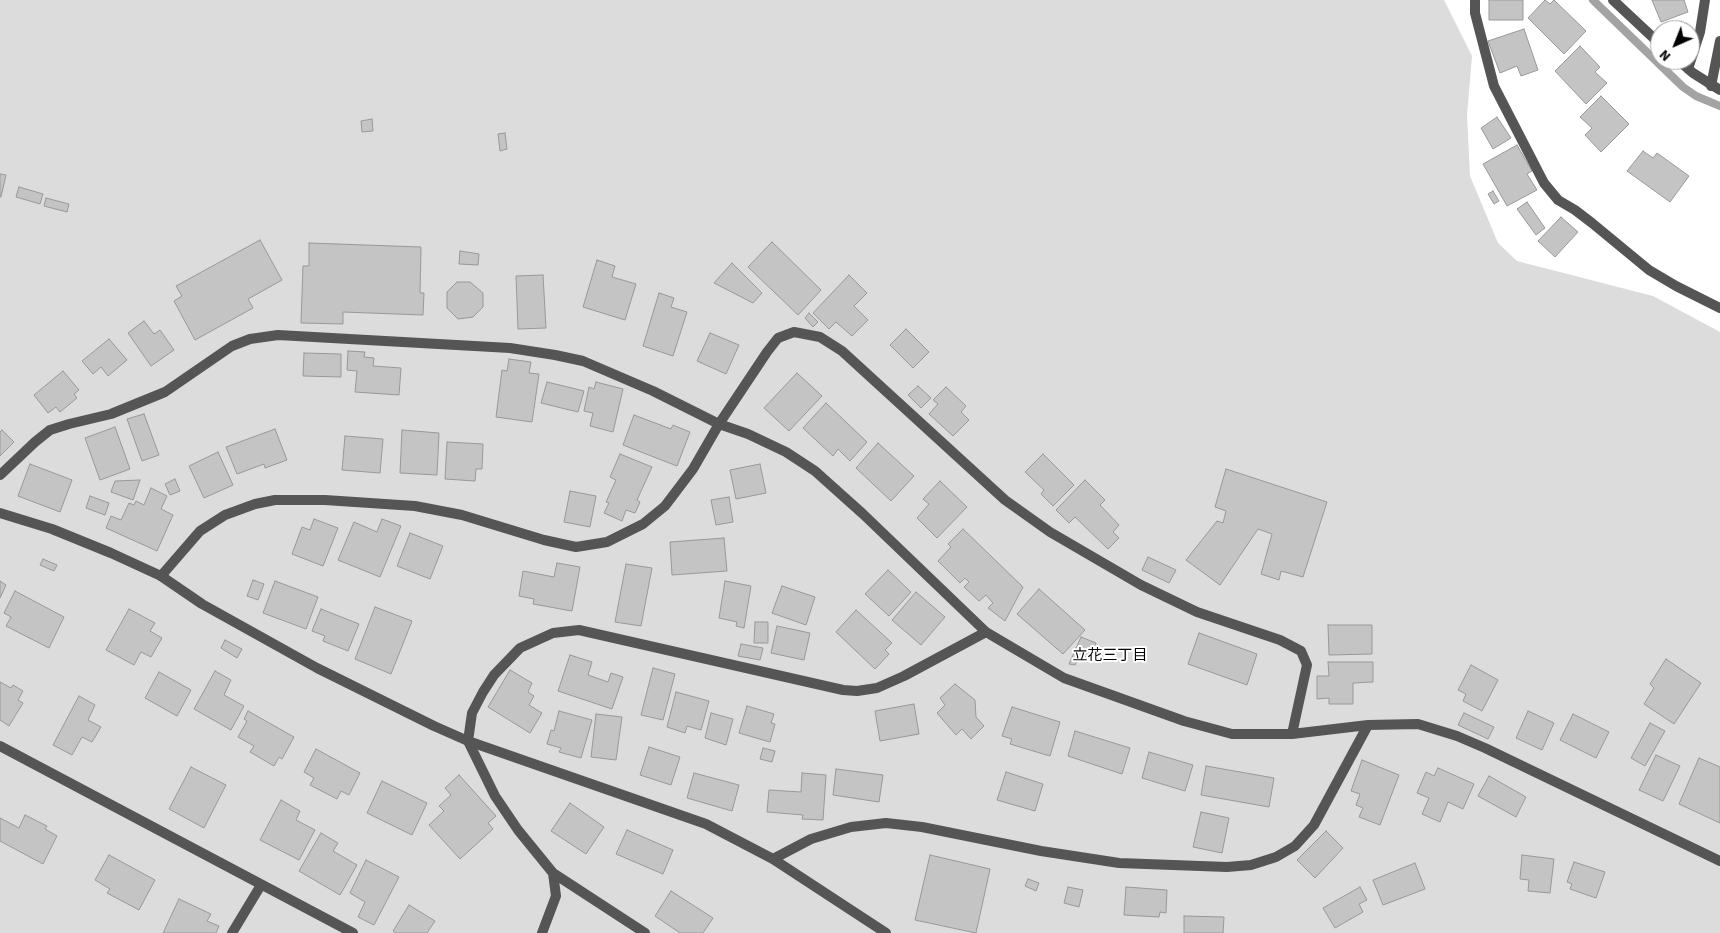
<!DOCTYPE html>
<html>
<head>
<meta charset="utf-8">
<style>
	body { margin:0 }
	#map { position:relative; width:1720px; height:933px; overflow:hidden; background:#fff; font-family:"Source Sans 3",sans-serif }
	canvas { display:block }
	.north { position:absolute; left:1650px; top:20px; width:50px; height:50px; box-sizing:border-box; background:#fff; border:1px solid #999; border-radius:50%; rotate:224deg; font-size:14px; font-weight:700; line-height:20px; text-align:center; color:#000 }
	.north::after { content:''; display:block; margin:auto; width:18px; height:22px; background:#000; clip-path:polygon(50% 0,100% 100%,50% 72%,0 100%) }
</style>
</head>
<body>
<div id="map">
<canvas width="1720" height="933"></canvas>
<div class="north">N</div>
</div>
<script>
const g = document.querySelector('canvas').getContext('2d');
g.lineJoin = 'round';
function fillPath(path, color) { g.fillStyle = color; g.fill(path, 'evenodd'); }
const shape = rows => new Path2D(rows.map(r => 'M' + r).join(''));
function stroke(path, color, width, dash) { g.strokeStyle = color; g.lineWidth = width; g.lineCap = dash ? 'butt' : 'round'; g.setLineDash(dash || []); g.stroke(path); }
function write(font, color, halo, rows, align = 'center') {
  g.font = font + ' "Source Sans 3","Noto Sans JP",sans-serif'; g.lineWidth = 4; g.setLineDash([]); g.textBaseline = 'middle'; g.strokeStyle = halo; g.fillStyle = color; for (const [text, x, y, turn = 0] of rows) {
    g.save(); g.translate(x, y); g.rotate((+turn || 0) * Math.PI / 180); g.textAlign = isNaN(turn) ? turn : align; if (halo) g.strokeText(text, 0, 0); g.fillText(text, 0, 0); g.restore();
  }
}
fillPath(shape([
	[0,0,1444,0,1472,56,1467,115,1470,176,1498,243,1517,261,1653,296,1720,332,1720,933,0,933]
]), '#dcdcdc');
stroke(shape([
	[1593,0,1683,87,1696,96,1720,106]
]), '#a3a3a3', 8);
const building = shape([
	[1489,0,1523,0,1523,20,1489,20,1489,0],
	[1545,0,1550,4,1554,0,1586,31,1564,54,1528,18,1545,0],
	[1652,0,1684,0,1688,12,1661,22,1652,0],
	[1524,29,1538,70,1521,76,1517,66,1500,73,1488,41,1524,29],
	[1580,46,1600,67,1595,72,1607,83,1586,104,1555,71,1580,46],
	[1601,96,1629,124,1601,152,1585,135,1592,128,1580,117,1601,96],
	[1497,117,1511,138,1493,149,1481,128,1497,117],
	[372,119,373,131,362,132,361,121,372,119],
	[505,133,507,149,500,151,498,134,505,133],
	[1517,145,1532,171,1527,174,1537,190,1507,206,1483,164,1517,145],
	[1643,151,1653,158,1657,153,1689,176,1670,202,1627,171,1643,151],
	[0,174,6,175,1,197,0,197,0,174],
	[19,187,43,194,40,204,16,197,19,187],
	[1493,191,1499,201,1494,204,1488,194,1493,191],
	[46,198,69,204,67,212,44,206,46,198],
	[1527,202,1545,228,1536,235,1517,209,1527,202],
	[1561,217,1578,232,1555,257,1538,241,1561,217],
	[260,240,282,280,248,299,253,308,195,340,174,301,182,296,176,286,260,240],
	[772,242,821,290,798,315,748,267,772,242],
	[309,243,421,247,420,293,424,293,423,315,343,312,343,324,301,323,303,266,309,266,309,243],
	[460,251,479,254,478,265,459,264,460,251],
	[597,260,615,266,612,277,636,284,625,320,583,307,597,260],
	[732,263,762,293,753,303,714,283,732,263],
	[543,275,546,328,518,329,516,276,543,275],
	[849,275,867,293,854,306,868,320,852,336,836,322,829,329,813,313,849,275],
	[457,282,470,282,483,293,483,307,473,317,458,319,447,308,447,292,457,282],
	[659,293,674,298,671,307,687,312,673,356,643,346,659,293],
	[809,313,818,322,813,327,805,318,809,313],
	[144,321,154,334,160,330,174,350,151,366,128,333,144,321],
	[906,329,929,352,913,368,890,345,906,329],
	[710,333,739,345,726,374,697,361,710,333],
	[109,339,127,360,108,376,101,367,93,374,82,361,109,339],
	[348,351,365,352,364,357,374,358,373,366,401,368,399,395,355,392,357,371,347,370,348,351],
	[304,353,341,354,341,377,303,376,304,353],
	[509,359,531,362,529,373,539,374,532,422,496,417,502,370,507,371,509,359],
	[63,371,79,390,74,394,77,398,60,412,56,407,48,413,34,395,63,371],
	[797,373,822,396,789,431,764,408,797,373],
	[547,382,584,391,578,412,541,403,547,382],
	[596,382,623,389,613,432,590,426,593,413,584,411,589,387,594,389,596,382],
	[918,386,931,398,921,408,908,395,918,386],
	[946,387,966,406,961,412,969,420,953,436,929,414,938,404,933,400,946,387],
	[826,403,867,442,850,461,838,449,833,456,803,428,826,403],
	[144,414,159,455,142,461,127,419,144,414],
	[634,415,671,429,673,425,690,432,677,466,623,445,634,415],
	[115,427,130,469,100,480,85,438,115,427],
	[275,429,287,460,265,468,264,464,237,474,226,447,275,429],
	[2,430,14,442,0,456,0,432,2,430],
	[402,430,439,433,437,475,400,473,402,430],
	[345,436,383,439,380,473,342,470,345,436],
	[447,442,483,444,482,469,476,469,475,481,445,479,447,442],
	[878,443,914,476,891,501,856,468,878,443],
	[218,452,233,485,204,498,189,466,218,452],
	[620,454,652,467,637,500,640,502,635,513,626,510,622,521,604,513,609,503,606,502,616,480,610,477,620,454],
	[1043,454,1074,485,1053,506,1041,494,1044,490,1025,472,1043,454],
	[30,464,72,480,60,512,18,496,30,464],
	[760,464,766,493,736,499,730,470,760,464],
	[1226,469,1327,502,1303,577,1281,571,1279,580,1261,574,1272,534,1258,529,1220,585,1186,560,1217,521,1223,523,1226,511,1215,507,1226,469],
	[175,479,180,491,170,495,165,484,175,479],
	[140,480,133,500,111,492,115,481,140,480],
	[1085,480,1105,500,1100,505,1119,525,1113,532,1119,538,1108,549,1075,517,1069,523,1056,510,1085,480],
	[940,481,967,507,937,538,917,518,929,504,923,499,940,481],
	[151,488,167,496,161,509,173,515,157,551,106,528,111,516,121,520,129,503,134,505,136,501,144,505,151,488],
	[570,491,596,496,590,527,564,522,570,491],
	[90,496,109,503,105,515,86,508,90,496],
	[729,497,733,522,716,525,711,500,729,497],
	[314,519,338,528,323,566,292,554,302,527,310,530,314,519],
	[382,519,401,526,380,577,338,560,354,522,377,532,382,519],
	[963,529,1023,587,1005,621,988,608,993,603,986,595,979,601,964,587,969,582,965,578,960,583,938,561,951,547,948,544,963,529],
	[410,533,443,546,430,579,397,566,410,533],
	[724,538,727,571,672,575,670,542,724,538],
	[1148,557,1176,570,1169,583,1142,570,1148,557],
	[43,559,57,565,54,571,40,565,43,559],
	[557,563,580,567,572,611,533,604,534,599,519,596,523,571,554,577,557,563],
	[626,564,652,568,641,626,615,622,626,564],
	[888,570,911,592,889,616,865,594,888,570],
	[253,580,264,584,258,600,247,596,253,580],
	[0,581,6,585,0,598,0,581],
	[275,581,318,597,306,629,263,613,275,581],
	[725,581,751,586,744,628,736,626,737,622,719,618,725,581],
	[782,586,815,597,806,625,772,613,782,586],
	[1039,589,1085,630,1063,654,1017,614,1039,589],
	[15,591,64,617,49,648,6,626,11,617,4,613,15,591],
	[916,592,945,617,921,645,892,620,916,592],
	[375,607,412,621,391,674,355,659,375,607],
	[129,609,155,623,150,631,162,638,151,657,141,652,134,665,106,650,129,609],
	[321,609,359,624,348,651,323,641,325,636,312,631,321,609],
	[856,610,892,643,885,650,889,654,875,669,836,632,856,610],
	[755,622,768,622,768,643,754,643,755,622],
	[1328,625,1372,625,1372,654,1329,655,1328,625],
	[777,626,810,633,804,660,771,653,777,626],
	[1199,633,1257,654,1247,685,1188,664,1199,633],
	[1081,637,1096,643,1091,659,1080,654,1075,665,1069,664,1081,637],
	[225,640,242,649,237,658,221,648,225,640],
	[741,644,763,648,760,660,738,656,741,644],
	[570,655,592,662,588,675,608,682,611,673,623,677,612,709,558,691,570,655],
	[1666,659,1701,683,1674,724,1644,704,1654,688,1650,684,1666,659],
	[1328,662,1373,662,1373,682,1353,683,1353,704,1329,704,1329,698,1317,699,1317,676,1329,676,1328,662],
	[1471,665,1498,680,1482,711,1463,701,1466,694,1458,690,1471,665],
	[653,668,675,674,663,720,641,715,653,668],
	[510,670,532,683,528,692,534,696,529,705,542,713,530,733,488,707,510,670],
	[215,671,231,680,224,695,244,706,231,730,194,709,215,671],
	[159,672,191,690,177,716,145,698,159,672],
	[0,682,11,688,13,685,23,691,18,700,23,703,9,726,0,720,0,682],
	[955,684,975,700,976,717,984,726,971,739,962,729,956,735,937,713,945,705,940,698,955,684],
	[676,692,709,701,701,730,687,726,685,733,667,727,676,692],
	[79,696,95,705,88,720,101,727,92,742,82,737,72,755,53,745,79,696],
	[914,704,919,734,880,741,875,711,914,704],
	[747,706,774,714,771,723,775,724,770,742,739,733,747,706],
	[1012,707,1060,722,1050,756,1010,744,1012,739,1002,736,1012,707],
	[248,711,294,737,282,759,279,757,274,766,250,752,254,746,238,737,247,721,244,719,248,711],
	[559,711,592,720,581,758,559,752,561,748,547,744,551,730,554,731,559,711],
	[1528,711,1554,723,1542,750,1516,738,1528,711],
	[711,713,733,719,726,745,705,738,711,713],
	[1464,713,1494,727,1488,739,1458,725,1464,713],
	[596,714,622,717,616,760,591,757,596,714],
	[1573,714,1609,732,1596,758,1560,740,1573,714],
	[1650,723,1665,731,1645,766,1631,758,1650,723],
	[1075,731,1130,748,1122,774,1068,756,1075,731],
	[649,747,680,757,671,785,640,775,649,747],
	[763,748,775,751,772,762,760,759,763,748],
	[316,749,360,773,349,795,341,791,337,799,310,785,314,778,304,772,316,749],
	[1149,752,1193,765,1185,791,1142,778,1149,752],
	[1656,755,1680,766,1663,801,1639,790,1656,755],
	[1699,758,1720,767,1720,823,1679,804,1699,758],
	[1362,760,1399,775,1380,825,1359,817,1363,808,1356,805,1360,794,1351,791,1362,760],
	[1206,766,1274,778,1269,807,1201,795,1206,766],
	[191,767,226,785,204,828,169,809,191,767],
	[1438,768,1474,784,1463,809,1448,802,1440,822,1422,814,1429,798,1417,793,1426,772,1434,776,1438,768],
	[836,769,883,775,879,802,833,795,836,769],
	[1006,772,1043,784,1035,811,997,800,1006,772],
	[694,773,739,785,732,811,687,798,694,773],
	[802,773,826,775,823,820,802,819,803,815,767,812,769,790,801,792,802,773],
	[459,775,496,816,488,823,493,829,460,859,429,825,444,811,439,806,451,795,445,788,459,775],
	[1489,776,1526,797,1516,817,1478,796,1489,776],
	[382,781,427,803,412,835,367,813,382,781],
	[281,800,300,811,296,820,315,830,299,860,260,840,281,800],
	[570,803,604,827,586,854,551,831,570,803],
	[1201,812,1229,818,1222,853,1193,847,1201,812],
	[25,815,47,826,45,829,57,836,43,864,0,841,0,818,19,828,25,815],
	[627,830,673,850,663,874,616,854,627,830],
	[1326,831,1343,848,1315,878,1297,860,1326,831],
	[321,833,338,843,333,851,357,865,340,895,299,871,321,833],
	[109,855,155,880,139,910,107,893,110,889,95,880,109,855],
	[930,855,990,869,976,933,915,920,930,855],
	[1522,855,1554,859,1550,893,1528,891,1529,880,1520,879,1522,855],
	[366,860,399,877,374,925,358,917,365,902,350,893,366,860],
	[1574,862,1605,872,1596,898,1570,889,1572,884,1567,882,1574,862],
	[1415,863,1425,889,1383,905,1373,880,1415,863],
	[1028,879,1039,883,1036,891,1025,886,1028,879],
	[1068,887,1083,890,1079,907,1064,903,1068,887],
	[1126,887,1167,890,1166,913,1160,912,1159,917,1124,915,1126,887],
	[1360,887,1367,900,1359,904,1363,912,1335,928,1323,908,1360,887],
	[671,891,713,918,703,933,680,933,655,916,671,891],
	[179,899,211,914,207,921,219,926,216,933,163,933,179,899],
	[409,905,435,921,427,933,396,933,393,931,409,905],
	[1184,916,1224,917,1223,933,1184,933,1184,916]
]);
fillPath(building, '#c4c4c4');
stroke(building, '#999', 1);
stroke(shape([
	[1475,0,1475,13,1494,86,1544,183,1558,200,1575,210,1592,223,1649,270,1676,286,1720,308],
	[1613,0,1660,44],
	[1678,60,1693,73,1720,90],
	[1688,69,1700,32,1705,0],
	[1711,86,1720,41],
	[0,475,35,442,50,430,69,424,111,414,165,392,232,346,250,339,278,335,510,348,555,355,583,361,653,391,719,424,748,434,786,452,815,471,863,514,986,632,1064,678,1184,721,1232,734,1292,734,1368,725,1418,724,1457,736,1485,748,1720,861],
	[161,576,200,531,225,515,255,504,275,500,325,500,415,506,462,515,544,540,576,547,607,542,643,524,665,506,693,469,719,424,767,352,778,338,794,332,820,337,842,351,1005,500,1050,532,1141,585,1197,612,1280,640,1301,651,1307,665,1292,734],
	[0,746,353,933],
	[773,859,811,839,851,827,886,823,922,827,1041,851,1119,863,1227,867,1251,865,1276,857,1295,846,1314,825,1368,725],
	[232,933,261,885],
	[542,933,556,896,553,873],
	[645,933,553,873,518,830,495,796,468,741,472,713,483,692,494,675,520,648,553,633,579,630,843,690,857,691,877,688,904,676,986,632]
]), '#555', 10);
stroke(shape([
	[0,513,52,529,111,553,161,576,202,604,317,668,434,726,468,741,706,824,773,859,886,933]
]), '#555', 10);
write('15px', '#000', '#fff', [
	["立花三丁目",1110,657]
]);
</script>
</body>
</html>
